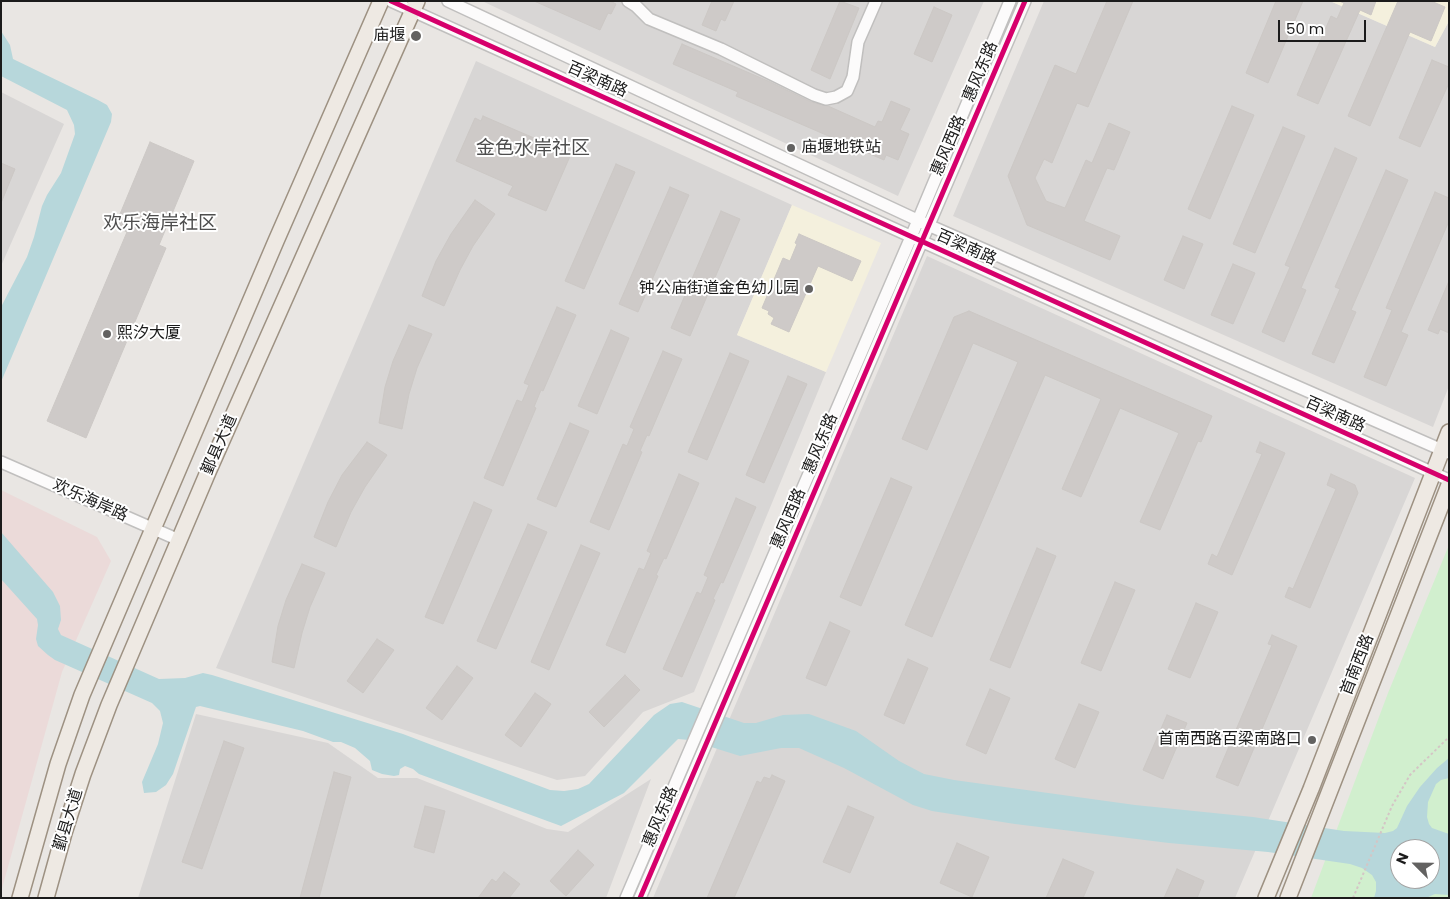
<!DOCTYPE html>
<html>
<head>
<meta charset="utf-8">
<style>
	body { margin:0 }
	#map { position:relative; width:1450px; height:899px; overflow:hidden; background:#e9e6e3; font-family:Poppins,sans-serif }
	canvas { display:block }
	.frame { position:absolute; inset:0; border:2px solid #1b1b1b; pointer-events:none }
	.north { position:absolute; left:1390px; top:839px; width:50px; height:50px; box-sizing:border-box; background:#fff; border:1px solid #a4a4a4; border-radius:50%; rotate:293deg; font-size:14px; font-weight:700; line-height:20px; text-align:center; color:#1b1b1b }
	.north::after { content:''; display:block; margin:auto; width:18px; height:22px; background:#636261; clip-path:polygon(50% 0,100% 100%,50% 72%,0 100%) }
	.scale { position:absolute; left:1278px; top:20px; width:88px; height:22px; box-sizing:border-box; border:2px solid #1b1b1b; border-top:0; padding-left:6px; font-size:15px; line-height:18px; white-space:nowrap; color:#1b1b1b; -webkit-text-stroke:4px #fff; paint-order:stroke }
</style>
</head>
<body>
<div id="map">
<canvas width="1450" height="899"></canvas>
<div class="frame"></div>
<div class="north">N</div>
<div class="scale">50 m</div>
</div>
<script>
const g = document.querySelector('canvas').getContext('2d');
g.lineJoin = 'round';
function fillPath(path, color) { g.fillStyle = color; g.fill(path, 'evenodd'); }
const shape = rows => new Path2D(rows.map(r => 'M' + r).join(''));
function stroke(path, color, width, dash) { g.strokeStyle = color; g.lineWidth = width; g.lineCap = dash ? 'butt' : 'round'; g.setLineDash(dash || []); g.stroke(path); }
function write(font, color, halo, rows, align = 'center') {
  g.font = font + ' Poppins,"Noto Sans SC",sans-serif'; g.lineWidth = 4; g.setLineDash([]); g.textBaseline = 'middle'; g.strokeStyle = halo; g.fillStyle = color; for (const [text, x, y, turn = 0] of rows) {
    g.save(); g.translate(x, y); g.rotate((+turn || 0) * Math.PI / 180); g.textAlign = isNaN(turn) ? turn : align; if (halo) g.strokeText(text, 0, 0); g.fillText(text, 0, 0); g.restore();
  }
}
fillPath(shape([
	[482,1,984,1,898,196],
	[1044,1,1330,1,1435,47,1449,21,1449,386,1433,427,953,216],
	[476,61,792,205,737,335,826,372,694,692,643,712,585,776,557,780,216,668],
	[1,92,64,124,1,266],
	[927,256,1415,478,1235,898,653,898],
	[196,714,328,743,378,778,417,778,547,829,568,832,651,779,606,898,138,898]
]), '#d8d6d5');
fillPath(shape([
	[1,490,97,537,111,561,62,672,1,892]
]), '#ebdad9');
fillPath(shape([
	[1330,1,1449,1,1449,21,1435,47],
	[792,205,881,243,826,372,737,335]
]), '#f4f0dd');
fillPath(shape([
	[1449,545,1449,898,1311,898,1388,693],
	[1400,849,1430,849,1430,879,1400,879]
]), '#d1efce');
fillPath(shape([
	[1,31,10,45,13,59,98,100,107,105,112,114,111,122,1,382,1,307,27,257,34,237,42,206,47,195,61,173,75,134,74,125,67,110,1,76],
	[1,532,53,592,60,606,61,620,58,629,61,635,159,679,185,678,203,673,212,675,403,734,550,790,564,791,578,789,589,784,654,715,670,704,682,702,744,723,756,723,783,715,809,714,856,731,899,761,924,774,954,780,1135,805,1253,817,1344,831,1385,833,1393,831,1397,828,1407,806,1420,787,1437,768,1449,758,1449,778,1441,780,1436,784,1428,802,1427,817,1429,824,1432,828,1449,834,1449,895,1435,894,1426,898,1374,898,1376,891,1376,882,1372,875,1362,868,1350,864,1268,852,1169,843,1015,824,932,811,913,805,844,768,799,748,781,748,740,756,689,740,678,739,624,793,561,826,419,774,413,769,405,766,400,769,399,775,394,776,382,774,372,770,370,761,355,748,341,742,333,742,303,731,200,706,196,707,173,774,166,785,156,792,144,793,142,782,158,744,163,723,160,711,152,703,55,660,48,655,38,646,36,639,38,625,37,619,1,579],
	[1400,849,1430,849,1430,879,1400,879]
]), '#b7d7db');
const building = shape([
	[534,1,610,1,616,4,611,14,608,13,600,30,534,1],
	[712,1,734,1,725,21,721,19,716,31,702,25,712,1],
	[840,1,859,8,830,79,811,70,840,1],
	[1107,1,1133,1,1088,107,1077,103,1052,163,1044,159,1035,178,1046,201,1065,208,1086,160,1092,163,1109,123,1130,132,1114,170,1107,168,1084,221,1120,236,1110,260,1027,225,1008,176,1055,65,1076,74,1107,1],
	[1276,1,1303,1,1268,83,1246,73,1276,1],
	[1339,1,1376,1,1371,15,1360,10,1318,104,1297,95,1331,16,1337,19,1344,3,1339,1],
	[1398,1,1431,1,1445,7,1431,41,1410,32,1370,126,1348,116,1398,1],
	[934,7,952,15,932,62,914,54,934,7],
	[682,44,768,81,811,102,828,106,875,127,878,121,882,122,891,101,910,109,900,130,909,134,898,160,886,155,884,160,736,96,738,92,673,64,682,44],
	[1432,60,1449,67,1449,83,1420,147,1399,138,1432,60],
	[1232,106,1254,115,1210,219,1188,209,1232,106],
	[483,116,571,154,546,211,508,195,513,186,456,161,475,118,481,121,483,116],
	[1283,127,1305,136,1255,253,1233,244,1283,127],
	[150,142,194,161,159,245,166,248,86,438,47,421,127,232,115,226,150,142],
	[1335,148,1357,158,1301,288,1306,290,1284,342,1262,332,1290,267,1285,265,1335,148],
	[1,163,15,169,1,203,1,163],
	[616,164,635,172,584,289,565,281,616,164],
	[1386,170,1408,180,1351,310,1356,312,1334,363,1312,354,1340,289,1335,287,1386,170],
	[670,187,689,195,638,312,619,304,670,187],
	[1435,192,1449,198,1449,221,1401,332,1408,335,1386,386,1364,377,1392,310,1386,308,1435,192],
	[475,200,495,214,473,246,460,270,444,306,422,296,436,261,451,234,475,200],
	[721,211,740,219,690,336,671,328,721,211],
	[799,234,861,261,852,281,818,266,789,332,771,324,774,318,768,314,769,311,762,308,783,258,790,261,797,244,795,243,799,234],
	[1183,236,1203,244,1184,289,1164,280,1183,236],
	[1233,264,1255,273,1233,324,1211,315,1233,264],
	[1449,281,1449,333,1440,329,1438,334,1428,330,1449,281],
	[557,307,576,315,543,391,541,390,534,407,536,408,503,486,484,478,517,400,522,402,529,385,524,383,557,307],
	[969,311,1212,416,1201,442,1198,441,1160,530,1140,522,1179,433,1120,408,1081,497,1062,489,1101,399,1045,375,932,637,905,625,1018,362,973,343,927,450,902,439,954,317,969,311],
	[409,325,432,334,417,368,409,394,402,429,379,423,385,387,393,361,409,325],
	[611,330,629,338,597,414,578,406,611,330],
	[663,351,682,359,649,436,647,435,640,451,642,452,609,530,590,522,623,444,627,446,634,429,630,427,663,351],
	[730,353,749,361,707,460,688,452,730,353],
	[788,376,807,384,764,483,746,475,788,376],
	[570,423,589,431,556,507,537,499,570,423],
	[367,442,387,455,365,487,351,512,336,547,314,537,328,502,342,475,367,442],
	[1260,442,1285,453,1232,575,1208,564,1212,554,1217,557,1262,454,1256,452,1260,442],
	[679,474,699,483,666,559,664,558,656,575,658,576,625,653,606,645,639,568,644,570,651,553,647,551,679,474],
	[1331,474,1355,485,1358,493,1310,608,1285,597,1289,587,1293,589,1336,489,1327,485,1331,474],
	[891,478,912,487,861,606,840,597,891,478],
	[736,498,756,507,723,583,721,582,713,599,715,600,682,677,663,669,697,592,701,594,708,577,704,575,736,498],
	[474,502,492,510,443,624,425,617,474,502],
	[528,524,547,532,496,649,477,641,528,524],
	[581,545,600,553,549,670,531,662,581,545],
	[1037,548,1056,556,1010,668,990,660,1037,548],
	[302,564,325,573,310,607,302,633,294,668,272,662,278,626,286,600,302,564],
	[1115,582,1135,590,1101,671,1081,663,1115,582],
	[1196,603,1218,612,1190,678,1168,669,1196,603],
	[830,622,850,631,826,686,806,678,830,622],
	[1272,635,1297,646,1238,786,1216,777,1272,645,1268,644,1272,635],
	[377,639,394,650,363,693,347,681,377,639],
	[908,659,928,668,904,724,884,715,908,659],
	[457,666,473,678,442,720,426,708,457,666],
	[625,675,640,690,604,727,589,712,625,675],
	[990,689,1010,698,986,754,966,745,990,689],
	[535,693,551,704,521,747,505,735,535,693],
	[1079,704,1099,712,1075,768,1055,759,1079,704],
	[1167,715,1187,723,1163,779,1143,770,1167,715],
	[224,741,244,748,202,869,182,862,224,741],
	[334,772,351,777,319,898,300,898,334,772],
	[772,775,785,781,734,898,707,898,757,781,761,783,764,777,770,779,772,775],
	[425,806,445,811,434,853,414,847,425,806],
	[848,806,874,817,850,873,823,862,848,806],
	[957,843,989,857,972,897,940,883,957,843],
	[578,850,594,865,566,896,550,881,578,850],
	[1063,859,1094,872,1083,898,1046,898,1063,859],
	[1177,869,1204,881,1197,898,1164,898,1177,869],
	[504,872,520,884,509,898,478,898,492,879,496,882,504,872]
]);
fillPath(building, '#cecac8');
stroke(building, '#ccc8c5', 1);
const minor = shape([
	[391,1,1449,480],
	[448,1,928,225,1449,453],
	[628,1,636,6,649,19,721,49,814,95,826,99,836,97,847,91,853,77,858,42,876,1],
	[1,462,179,540],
	[626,898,911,237,1010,1],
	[640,898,1025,1]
]);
const major = shape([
	[20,898,58,764,82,695,276,241,381,1],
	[46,898,64,833,83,774,109,705,208,472,417,1],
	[1266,898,1311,789,1449,432],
	[1288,898,1449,485]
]);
stroke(minor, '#c0bfbe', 14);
stroke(major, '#9d9182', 18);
stroke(shape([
	[1353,898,1392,806,1410,775,1449,737]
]), '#d4c5c5', 2, [2.5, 2.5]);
stroke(minor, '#fcfbfb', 11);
stroke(major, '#eee9e3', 15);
stroke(shape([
	[391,1,1449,480],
	[640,898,1025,1]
]), '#d6006c', 5);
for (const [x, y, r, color] of [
	[416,36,6,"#636261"],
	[791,148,5,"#636261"],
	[809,289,5,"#636261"],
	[107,334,5,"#636261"],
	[1312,740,5,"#636261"]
]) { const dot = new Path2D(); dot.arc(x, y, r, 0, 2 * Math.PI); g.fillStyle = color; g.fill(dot); stroke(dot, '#fff', 2); }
write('16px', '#1b1b1b', '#fff', [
	["庙堰",405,36],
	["庙堰地铁站",801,148,"left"],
	["钟公庙街道金色幼儿园",799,289],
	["熙汐大厦",117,334,"left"],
	["首南西路百梁南路口",1302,740]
], 'right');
write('16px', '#1b1b1b', '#fff', [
	["惠风东路",981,72,-67],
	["百梁南路",597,80,24],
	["惠风西路",949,146,-67],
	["百梁南路",966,248,24],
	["百梁南路",1335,415,24],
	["惠风东路",821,444,-67],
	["鄞县大道",220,445,-66],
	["欢乐海岸路",90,501,24],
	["惠风西路",789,519,-67],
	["首南西路",1358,665,-69],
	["惠风东路",661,817,-67],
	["鄞县大道",69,820,-73]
]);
write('19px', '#4e4e4e', '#fff', [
	["金色水岸社区",533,149],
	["欢乐海岸社区",160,224]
]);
</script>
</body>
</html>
